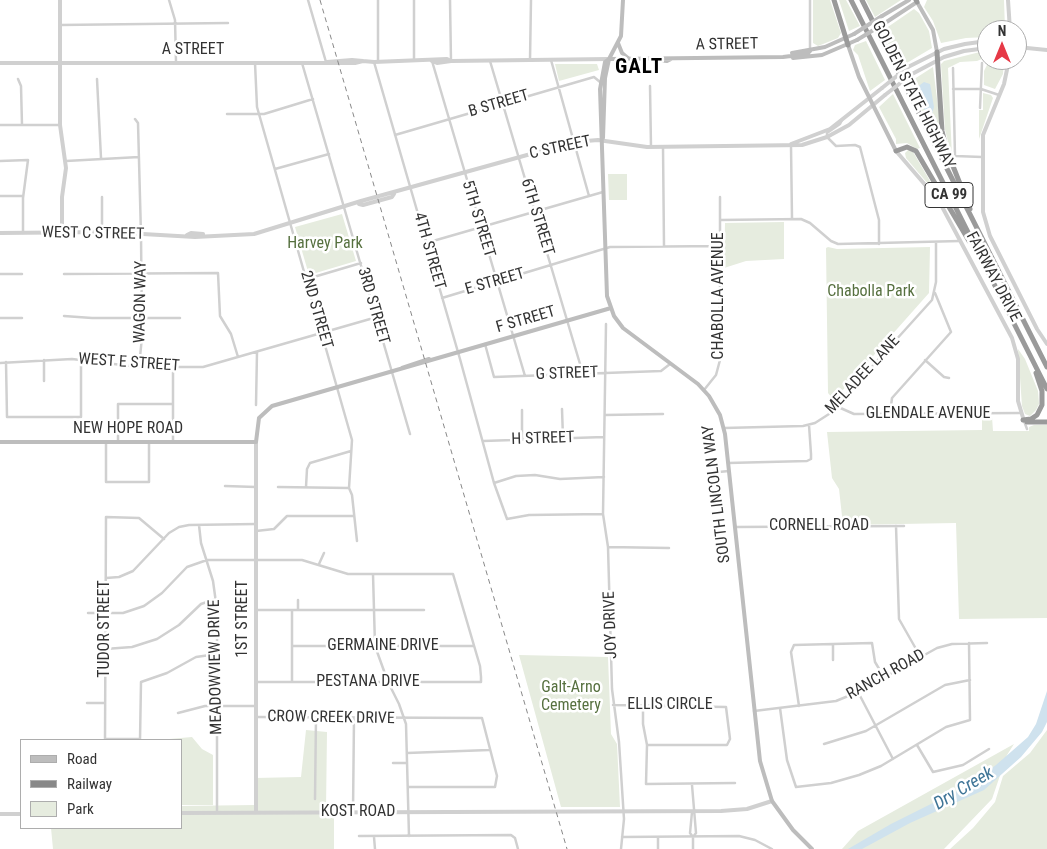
<!DOCTYPE html>
<html>
<head>
<meta charset="utf-8">
<style>
	body { margin:0 }
	#map { position:relative; width:1047px; height:849px; overflow:hidden; background:#fff; font-family:"Roboto Condensed",sans-serif }
	canvas { display:block }
	.legend { position:absolute; left:20px; top:739px; width:162px; height:90px; box-sizing:border-box; background:#fff; border:1px solid #adadad; margin:0; padding:6px 9px; list-style:none; font-size:15px; color:#333 }
	.legend li { display:flex; align-items:center; gap:10px; height:25px }
	.legend b { width:25px; border:1px solid #adadad }
	.north { position:absolute; left:977px; top:20px; width:50px; height:50px; box-sizing:border-box; background:#fff; border:1px solid #adadad; border-radius:50%; rotate:0deg; font-size:14px; font-weight:700; line-height:20px; text-align:center; color:#333 }
	.north::after { content:''; display:block; margin:auto; width:18px; height:22px; background:#e63946; clip-path:polygon(50% 0,100% 100%,50% 72%,0 100%) }
</style>
</head>
<body>
<div id="map">
<canvas width="1047" height="849"></canvas>
<ul class="legend">
<li><b style="height:6px;background:#bdbdbd"></b>Road</li>
<li><b style="height:6px;background:#888"></b>Railway</li>
<li><b style="height:14px;background:#e6ecdf"></b>Park</li>
</ul>
<div class="north">N</div>
</div>
<script>
const g = document.querySelector('canvas').getContext('2d');
g.lineJoin = 'round';
function fillPath(path, color) { g.fillStyle = color; g.fill(path, 'evenodd'); }
const shape = rows => new Path2D(rows.map(r => 'M' + r).join(''));
function stroke(path, color, width, dash) { g.strokeStyle = color; g.lineWidth = width; g.lineCap = dash ? 'butt' : 'round'; g.setLineDash(dash || []); g.stroke(path); }
function write(font, color, halo, rows, align = 'center') {
  g.font = font + ' "Roboto Condensed",sans-serif'; g.lineWidth = 5; g.setLineDash([]); g.textBaseline = 'middle'; g.strokeStyle = halo; g.fillStyle = color; for (const [text, x, y, turn = 0] of rows) {
    g.save(); g.translate(x, y); g.rotate((+turn || 0) * Math.PI / 180); g.textAlign = isNaN(turn) ? turn : align; if (halo) g.strokeText(text, 0, 0); g.fillText(text, 0, 0); g.restore();
  }
}
fillPath(shape([
	[813,0,830,0,841,33,838,38,818,46,813,43],
	[839,0,846,0,860,26,849,31],
	[866,0,901,0,875,17],
	[927,0,1004,0,1005,30,987,30,987,37,966,38,941,43,933,21,924,7],
	[914,9,919,13,929,31,932,48,900,67,882,31],
	[866,41,885,80,870,91,858,55,853,50,855,45],
	[980,52,987,52,987,60,1004,60,1003,74,995,89,984,85,984,71,988,63,984,58,977,61,960,62,948,68,952,157,945,130,941,64,944,61],
	[555,64,597,64,599,70,559,81],
	[933,67,943,146,940,148,908,83],
	[983,93,991,95,993,98,979,139,979,110,983,110],
	[893,94,920,148,917,149,907,143,896,144,896,139,879,107],
	[908,150,913,152,940,198,906,158,905,153],
	[608,174,627,174,627,200,609,200],
	[342,214,356,261,309,275,295,227],
	[784,222,784,259,746,261,724,268,725,223],
	[828,247,837,249,930,247,929,293,834,400,828,393,826,248],
	[1018,349,1025,359,1038,391,1039,404,1036,410,1030,416,1025,414,1022,406],
	[982,416,992,417,993,431,1029,431,1029,427,1034,425,1047,425,1047,618,959,619,956,523,843,525,839,489,832,478,827,432,982,430],
	[519,655,608,657,611,734,617,744,620,807,561,807],
	[306,730,327,732,326,809,334,809,334,849,53,849,51,828,181,828,181,806,255,805,255,778,301,777],
	[1047,730,1047,849,950,849,973,828,995,802,1003,776,1030,753],
	[192,737,202,749,213,755,213,805,181,805,181,740,158,740],
	[1014,744,1007,755,992,799,944,849,842,849,858,831]
]), '#e6ecdf');
fillPath(shape([
	[924,82,930,84,931,89,934,107,932,114,926,112,915,92,916,88],
	[1047,691,1047,722,1042,732,1021,757,984,790,910,823,862,849,848,849,891,824,969,785,996,765,1028,737,1036,724]
]), '#cfe2ee');
stroke(shape([
	[169,0,175,20,176,62],
	[308,0,326,62],
	[378,0,378,62],
	[414,0,414,60],
	[450,0,451,61],
	[60,25,228,23],
	[810,49,810,0],
	[530,60,531,0],
	[551,60,589,196],
	[432,61,525,376],
	[490,61,583,374],
	[374,62,460,359,494,483,516,476,535,475,560,479,604,477],
	[255,63,257,107,352,440,349,488,352,495,357,541],
	[302,63,410,434],
	[953,68,955,156,982,157],
	[18,79,21,86,22,125],
	[97,79,101,158],
	[650,86,651,147],
	[953,89,981,89,999,95],
	[980,108,982,63],
	[227,114,264,114,313,99],
	[135,119,138,123,141,235,142,337,139,367],
	[842,120,840,124,827,133,827,137,836,146,855,145,860,147,879,220,879,244],
	[0,125,60,125],
	[395,135,594,77,600,82],
	[791,146,792,218],
	[663,147,664,246],
	[0,161,28,160,23,198,23,233],
	[66,161,139,157],
	[275,169,329,154],
	[0,196,23,196],
	[102,197,102,232],
	[720,220,801,219,810,223,831,241,838,244,960,241],
	[426,243,603,192],
	[0,274,22,274],
	[64,274,218,273,220,316,231,334,238,357],
	[307,279,361,263],
	[442,298,610,247,720,246],
	[64,316,92,318,180,318],
	[0,318,22,318],
	[606,324,603,514,608,547,612,689,619,742,624,819,621,849],
	[485,344,494,377,661,371,670,364],
	[44,360,44,381],
	[925,360,944,377,949,378],
	[6,362,7,417,81,417,81,360],
	[0,363,72,359,139,367,203,367,377,317],
	[173,368,173,441],
	[704,390,716,375,720,360,720,197],
	[256,405,257,352],
	[836,406,854,414,1021,413],
	[562,409,563,438],
	[522,410,522,439],
	[890,414,892,398,951,332,935,293],
	[605,415,663,414],
	[1024,421,1027,429],
	[724,428,803,426,815,423,829,414,932,300,936,282,936,243],
	[483,441,604,437],
	[106,442,106,482,149,482,149,443],
	[118,442,118,404,173,404],
	[728,463,807,461,811,459,811,454,809,425],
	[708,473,729,471],
	[494,483,507,519,529,515,603,514],
	[225,486,256,487],
	[278,487,349,488],
	[306,487,307,469,310,463,351,451],
	[199,525,201,543,213,581,217,610,217,812],
	[896,526,899,619,920,656],
	[735,527,904,526],
	[256,531,274,529,287,516,354,516],
	[608,547,669,548],
	[319,564,324,553],
	[373,574,375,646,388,682,399,704,406,724,409,836],
	[106,578,119,577,133,571,169,533,179,527,189,525,256,524],
	[298,600,298,610],
	[256,610,424,610],
	[88,613,123,613,144,606,162,593,187,567,207,560,302,560,348,574,453,574,480,666,481,677,481,682,256,682],
	[833,644,833,660],
	[292,646,474,646],
	[105,649,132,647,157,639,179,625,201,604,216,599],
	[292,682,292,610],
	[858,692,893,759],
	[87,703,105,703],
	[613,705,726,707,730,739,727,745,647,745],
	[643,705,643,724,647,745,646,784,735,783],
	[799,706,791,652,794,645,872,643,875,662,884,677],
	[780,708,787,760,796,787,831,783,859,775,881,766,946,727,970,720,969,643],
	[754,711,836,701,858,692,937,648,952,644,987,643],
	[178,713,205,706,256,706],
	[256,717,482,718,497,776,495,787,408,787],
	[105,739,140,739],
	[105,740,106,517,139,518,164,539],
	[140,740,141,682,167,673,196,657,217,654],
	[824,744,866,731,945,685,970,680],
	[917,745,933,772,963,765,989,749],
	[407,753,489,750],
	[393,763,407,763],
	[692,785,696,833,693,837,693,849],
	[315,799,316,717],
	[353,812,354,718],
	[692,812,690,833,693,837],
	[359,836,511,835,515,838,518,849],
	[374,837,375,849],
	[622,837,739,836,755,840,772,849],
	[658,849,658,837]
]), '#d0d0d0', 2.5);
stroke(shape([
	[60,0,60,125,66,168,62,197,62,232],
	[1008,0,1010,30],
	[1017,47,1047,50],
	[1009,60,1004,84,983,135,983,212,990,236,1037,329,1047,344],
	[432,61,437,63,451,61,609,59],
	[327,62,352,60,374,62,447,59,451,61],
	[0,63,355,63,363,61],
	[908,67,944,49,965,44,987,41],
	[912,74,944,57,964,51,987,48],
	[791,144,830,129,882,88],
	[896,151,939,201,1012,338,1018,359,1018,401,1024,421],
	[359,204,363,205,392,197,394,194],
	[0,233,108,232,195,237,254,234,361,201,574,142,598,140,647,147,802,145,827,137,849,125,885,95],
	[187,235,191,233,203,234],
	[256,442,256,812],
	[181,813,721,811,747,809,772,801],
	[0,814,21,814]
]), '#d0d0d0', 4);
stroke(shape([
	[623,0,621,36,609,59,605,62,600,89,607,296,614,316,623,328,698,384,709,396,720,415,725,434,760,761,772,801,793,830,812,849],
	[882,16,909,0],
	[885,23,917,2,933,30,937,52],
	[618,43,622,53,629,59],
	[848,45,859,77,896,151],
	[792,53,825,47,854,34],
	[793,58,822,55,857,40],
	[609,59,783,57,807,54,810,51],
	[656,60,667,61,671,59],
	[603,138,605,78,609,59],
	[402,368,429,359],
	[0,442,256,442,259,418,272,406,611,308]
]), '#bdbdbd', 4);
stroke(shape([
	[834,0,848,45],
	[851,0,1047,389],
	[862,0,1047,367],
	[916,0,917,2],
	[937,52,942,131,947,151,970,209],
	[896,151,907,147,916,151,969,241],
	[1023,420,1031,419,1037,415,1042,405,1042,391,1036,373],
	[1027,422,1047,422]
]), '#9a9a9a', 5);
stroke(shape([
	[320,0,567,849]
]), '#888', 1, [5, 4]);
stroke(shape([
	[882,88,908,67],
	[885,95,912,74]
]), '#d0d0d0', 4);
stroke(shape([
	[854,34,882,16],
	[857,40,885,23]
]), '#bdbdbd', 4);
for (const [x, y, w] of [
	[949,195,48]
]) { const box = new Path2D(); box.roundRect(x - w / 2, y - 12.5, w, 25, 4); g.fillStyle = '#fff'; g.fill(box); stroke(box, '#333', 1); }
write('bold 15px', '#333', null, [
	["CA 99",949,195]
]);
write('16px', '#333', '#fff', [
	["A STREET",727,45,-1],
	["A STREET",193,50],
	["GOLDEN STATE HIGHWAY",913,95,63],
	["B STREET",499,104,-16],
	["C STREET",560,148,-12],
	["6TH STREET",537,217,73],
	["5TH STREET",478,219,73],
	["WEST C STREET",93,234,1],
	["4TH STREET",429,251,74],
	["FAIRWAY DRIVE",993,277,62],
	["E STREET",495,282,-16],
	["CHABOLLA AVENUE",719,296,-90],
	["WAGON WAY",141,302,-89],
	["3RD STREET",373,306,74],
	["2ND STREET",316,310,74],
	["F STREET",526,320,-16],
	["WEST E STREET",129,363,4],
	["G STREET",567,374,-2],
	["MELADEE LANE",863,375,-47],
	["GLENDALE AVENUE",928,414],
	["NEW HOPE ROAD",128,429],
	["H STREET",543,439,-2],
	["SOUTH LINCOLN WAY",717,494,-97],
	["CORNELL ROAD",819,526],
	["1ST STREET",243,619,-90],
	["JOY DRIVE",611,625,-92],
	["TUDOR STREET",105,629,-90],
	["GERMAINE DRIVE",383,646],
	["MEADOWVIEW DRIVE",216,667,-91],
	["RANCH ROAD",886,675,-29],
	["PESTANA DRIVE",368,682],
	["ELLIS CIRCLE",670,705],
	["CROW CREEK DRIVE",331,718,1],
	["KOST ROAD",358,812]
]);
write('16px', '#56703f', '#fff', [
	["Harvey Park",325,244],
	["Chabolla Park",871,292],
	["Galt-Arno",571,688],
	["Cemetery",571,706]
]);
write('italic 18px', '#3f7597', '#fff', [
	["Dry Creek",964,789,-31]
]);
g.letterSpacing = '1px';
write('bold 21px', '#000', '#fff', [
	["GALT",639,68]
]);
g.letterSpacing = '0px';
</script>
</body>
</html>
